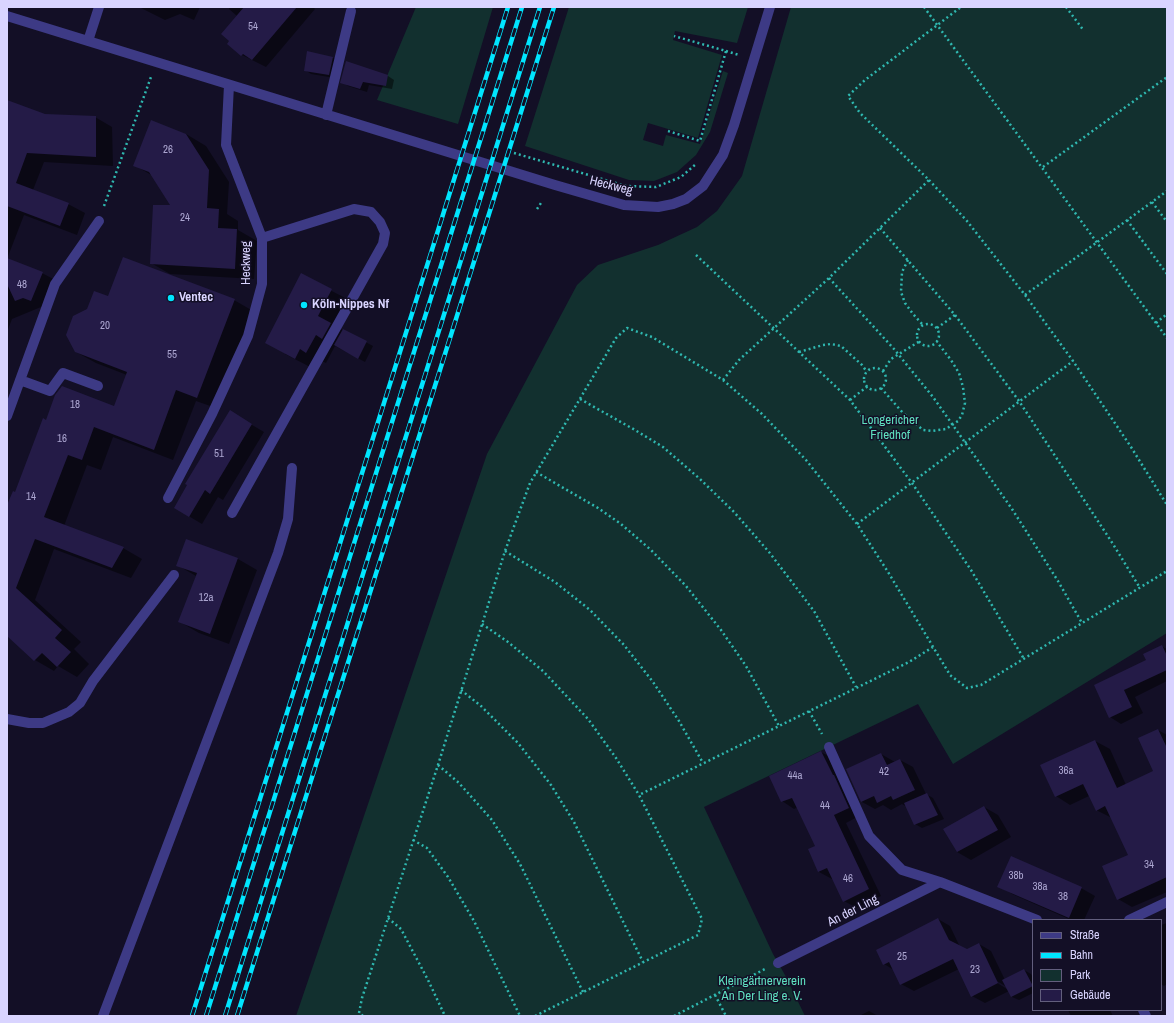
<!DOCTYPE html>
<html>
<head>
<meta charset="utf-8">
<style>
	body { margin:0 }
	#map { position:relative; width:1174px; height:1023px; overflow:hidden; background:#130f26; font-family:"Archivo Narrow",sans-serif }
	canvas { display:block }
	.frame { position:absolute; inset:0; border:8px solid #d9d4ff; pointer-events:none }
	.legend { position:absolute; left:1032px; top:919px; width:130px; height:92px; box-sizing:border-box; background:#130f26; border:1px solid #625e7d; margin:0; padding:5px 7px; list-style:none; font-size:12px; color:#d9d4ff }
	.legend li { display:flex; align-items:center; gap:8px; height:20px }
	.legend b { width:20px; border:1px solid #625e7d }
</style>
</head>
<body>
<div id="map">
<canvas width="1174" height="1023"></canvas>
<div class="frame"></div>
<ul class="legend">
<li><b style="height:5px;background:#3d3a85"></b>Straße</li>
<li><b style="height:5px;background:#00e5ff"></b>Bahn</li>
<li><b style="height:11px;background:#12302f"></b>Park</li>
<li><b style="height:11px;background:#241b47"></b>Gebäude</li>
</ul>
</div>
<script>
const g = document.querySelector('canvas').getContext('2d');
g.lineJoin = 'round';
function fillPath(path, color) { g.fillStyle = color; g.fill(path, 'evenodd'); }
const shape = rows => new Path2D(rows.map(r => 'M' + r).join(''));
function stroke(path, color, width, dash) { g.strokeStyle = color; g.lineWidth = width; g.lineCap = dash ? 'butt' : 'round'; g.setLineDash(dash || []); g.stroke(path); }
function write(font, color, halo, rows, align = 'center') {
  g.font = font + ' "Archivo Narrow",sans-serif'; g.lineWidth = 3; g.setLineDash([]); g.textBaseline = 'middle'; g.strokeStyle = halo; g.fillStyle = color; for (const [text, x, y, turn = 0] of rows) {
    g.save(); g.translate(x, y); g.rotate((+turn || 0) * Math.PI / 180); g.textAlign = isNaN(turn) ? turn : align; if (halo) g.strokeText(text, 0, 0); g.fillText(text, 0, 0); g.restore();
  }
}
fillPath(shape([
	[416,7,493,7,458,124,377,100],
	[569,7,748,7,737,43,675,31,673,40,722,55,698,138,648,123,643,140,663,146,666,135,700,144,723,71,728,73,710,132,696,155,677,172,654,181,629,180,525,146],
	[791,7,1167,7,1167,633,953,764,918,704,704,807,773,954,785,975,805,1016,296,1016,487,454,577,285,598,265,658,245,697,227,717,211,742,176]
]), '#12302f');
fillPath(shape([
	[139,7,200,7,194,20,180,14,165,20],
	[230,7,313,7,315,9,266,67,242,55,237,16,229,9],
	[332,57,339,61,335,78,311,74,305,70],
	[346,62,388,76,394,80,392,89,369,85,367,92,348,86,342,82],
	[7,101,45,115,95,117,112,127,113,166,44,162,33,190,68,204,85,213,77,235,24,215,7,259],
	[186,134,206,146,229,182,227,214,238,221,238,230,257,241,254,279,170,274,151,263,172,206,153,176,134,165],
	[7,259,42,273,59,282,48,310,41,307,12,319,7,332],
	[301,275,351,301,337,327,373,346,365,362,335,346,326,363,320,360,314,369,285,354],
	[109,297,234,300,253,311,216,408,196,401,173,460,113,437,101,470,87,465,64,526,123,548,142,559,131,578,54,549,35,600,81,642,74,649,89,664,77,677,58,666,54,671,35,660,7,634,7,515,46,421,115,407,127,375,96,363,76,352],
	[230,412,264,432,223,500,218,497,202,524,175,508],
	[186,540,238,559,257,570,229,644,199,633,180,622,196,576,177,565],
	[1161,646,1167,649,1167,681,1135,697,1143,713,1121,724,1110,717,1095,685,1147,661],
	[1158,730,1167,735,1167,892,1132,907,1118,899,1129,855,1112,818,1096,810,1089,796,1070,805,1056,796,1095,741,1110,749,1126,785,1155,772],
	[821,752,834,759,861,815,846,823,881,896,857,908,844,901,833,878,832,879,819,872,809,849,816,846,798,807,794,809,782,801],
	[881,754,895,762,900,760,913,767,926,794,933,798,944,819,922,828,915,824,907,807,902,804,891,810,883,805,875,809,862,802,847,770],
	[984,807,998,815,1011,837,971,860,957,852],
	[999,886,1081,888,1095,896,1084,920,1071,920,1012,894],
	[938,919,950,926,960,947,967,950,979,944,991,951,1005,980,1024,970,1031,974,1033,978,1033,993,1019,1000,1012,997,1009,991,985,1003,972,996,959,969,914,991,901,984,894,970,884,964],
	[995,980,1007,987,1007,989,994,981],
	[1167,923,1167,984,1164,986,1161,984,1161,925],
	[1068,1010,1110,1010,1113,1016,1071,1016],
	[869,1011,878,1016,859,1016]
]), '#0007');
fillPath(shape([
	[244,7,297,7,252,60,243,54,241,56,227,44,229,41,221,34],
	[307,51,333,57,329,75,304,71],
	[346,61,388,75,386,86,363,82,360,89,340,83],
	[7,100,45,114,96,116,96,157,27,153,16,183,69,203,60,226,7,206],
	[151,120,186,134,209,170,207,208,219,209,218,228,237,229,235,269,150,264,153,205,170,205,149,172,133,166],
	[123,257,235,299,197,398,176,390,154,450,94,427,82,460,68,455,44,517,124,547,112,568,35,539,16,588,62,630,55,638,71,652,57,667,42,653,34,661,7,636,7,505,13,491,15,492,43,418,46,420,55,395,62,386,114,406,127,372,75,352,66,335,73,316,87,309,94,291,108,296],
	[7,258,43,272,31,301,23,298,15,301,7,284],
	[301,273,332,289,318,316,331,323,322,339,316,335,306,353,300,349,295,359,265,343],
	[343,329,367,341,358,359,334,345],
	[230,410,252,424,210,494,205,490,189,517,174,508,187,485,185,484],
	[186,539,238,558,210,634,178,622,197,573,176,566],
	[1162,645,1167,656,1167,670,1124,690,1132,707,1109,718,1094,685,1146,660,1143,654],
	[1158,729,1167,748,1167,877,1117,900,1102,866,1128,855,1105,806,1096,811,1083,784,1055,797,1040,765,1095,740,1117,788,1153,771,1138,738],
	[821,751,833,775,834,775,849,808,834,815,869,889,843,902,827,868,818,872,808,849,815,846,792,798,781,802,769,776],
	[881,753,887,765,900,759,915,790,893,800,891,796,877,803,874,796,861,802,846,769],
	[927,793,938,815,914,825,904,803],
	[984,806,998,830,957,852,943,829],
	[1011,856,1082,887,1069,918,997,887],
	[938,918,949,940,967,949,979,943,998,983,971,997,953,959,900,985,889,962,883,965,876,950],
	[1024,969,1033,986,1011,997,1002,980]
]), '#241b47');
stroke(shape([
	[924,7,1167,338],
	[1066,7,1084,31],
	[726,51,739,55],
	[668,131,700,141,726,51,674,36],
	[514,153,626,186,656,187,681,177,696,164],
	[1043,167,1167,77],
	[929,180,967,221,1025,295,1073,361,1131,447,1167,505],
	[1152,202,1167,222],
	[104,206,151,77],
	[537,209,541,203],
	[1127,220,1167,274],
	[880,228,955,315,1019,401,1113,544,1140,588],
	[696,255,850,400,912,483,971,570,1024,659],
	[908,260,902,272,901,292,905,303,913,314,923,325],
	[829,278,894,349,933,397,1012,509,1058,581,1082,623],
	[1025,295,1167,191],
	[1156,323,1167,314],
	'917 335a11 11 0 1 1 22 0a11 11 0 1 1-22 0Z',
	[937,328,955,315],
	[799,352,823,345,831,344,841,346,862,365,867,372],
	'864 379a11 11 0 1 1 22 0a11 11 0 1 1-22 0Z',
	[883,371,891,359,920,341],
	[723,380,739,360,829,278,929,180,860,113,848,96,865,80,961,7],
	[881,388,903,413,923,430,932,431,946,429,958,421,962,415,965,403,963,387,959,373,951,360,937,342],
	[580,399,635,430,663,447,700,479,734,512,769,552,814,611,856,687],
	[850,400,868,386],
	[536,472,598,508,621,524,651,550,686,586,721,630,746,666,779,726],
	[857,524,1073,361],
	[505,551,555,582,590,610,624,645,653,682,679,721,703,763],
	[482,624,508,642,543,671,588,719,616,758,639,795],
	[461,690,481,706,518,743,551,785,574,822,643,962],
	[809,711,822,734],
	[438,765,459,783,492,820,520,864,583,992],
	[413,840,427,848,448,877,474,921,520,1016],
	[388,918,401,929,428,980,445,1016],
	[715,995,726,1016],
	[363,1016,359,1013,362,998,438,765,505,551,530,483,616,338,627,328,652,337,723,380,762,414,806,460,857,524,888,572,950,675,967,688,981,685,1167,571],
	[535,1016,698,935,702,919,639,795,909,662,933,647],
	[674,1016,765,969]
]), '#2fb8b0', 2.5, [2, 3]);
stroke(shape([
	[7,16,555,185,624,205,658,207,673,204,686,199,703,186,723,155,734,125,770,7],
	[88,41,99,7],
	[326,115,351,11],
	[20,380,50,391,63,373,98,386],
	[7,416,55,284,99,221],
	[168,498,212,414,248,336,262,284,262,238,226,145,229,85],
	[232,513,383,244,385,233,380,222,371,212,354,209,262,238],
	[7,719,29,723,43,723,69,712,80,703,93,681,174,575],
	[829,747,869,836,902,870,940,882,1037,920],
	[1129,920,1167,902],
	[778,963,940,882],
	[1143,1010,1146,1016],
	[103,1016,278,553,288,519,292,468]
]), '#3d3a85', 10);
const rail = shape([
	[192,1016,508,7],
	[206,1016,522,7],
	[225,1016,540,7],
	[237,1016,554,7]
]);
stroke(rail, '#00e5ff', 4.5);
stroke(rail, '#130f26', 3, [9]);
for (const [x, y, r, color] of [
	[171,298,4,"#00e5ff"],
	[304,305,4,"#00e5ff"]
]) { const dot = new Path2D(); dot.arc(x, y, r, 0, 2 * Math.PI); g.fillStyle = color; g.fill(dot); stroke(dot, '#130f26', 1.5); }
write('11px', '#aca6d1', null, [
	["54",253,27],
	["26",168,150],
	["24",185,218],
	["48",22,285],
	["20",105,326],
	["55",172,355],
	["18",75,405],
	["16",62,439],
	["51",219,454],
	["14",31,497],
	["12a",206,598],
	["36a",1066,771],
	["42",884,772],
	["44a",795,776],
	["44",825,806],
	["34",1149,865],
	["38b",1016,876],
	["46",848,879],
	["38a",1040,887],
	["38",1063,897],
	["25",902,957],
	["23",975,970]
]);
write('13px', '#d9d4ff', '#130f26', [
	["Heckweg",611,186,14],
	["Heckweg",247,263,-90],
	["An der Ling",853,911,-27]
]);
write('bold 13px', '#d9d4ff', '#130f26', [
	["Ventec",179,298],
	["Köln-Nippes Nf",312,305]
], 'left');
write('13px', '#5fe0c0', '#130f26', [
	["Longericher",890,421],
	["Friedhof",890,436],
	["Kleingärtnerverein",762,982],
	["An Der Ling e. V.",762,997]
]);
</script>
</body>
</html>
